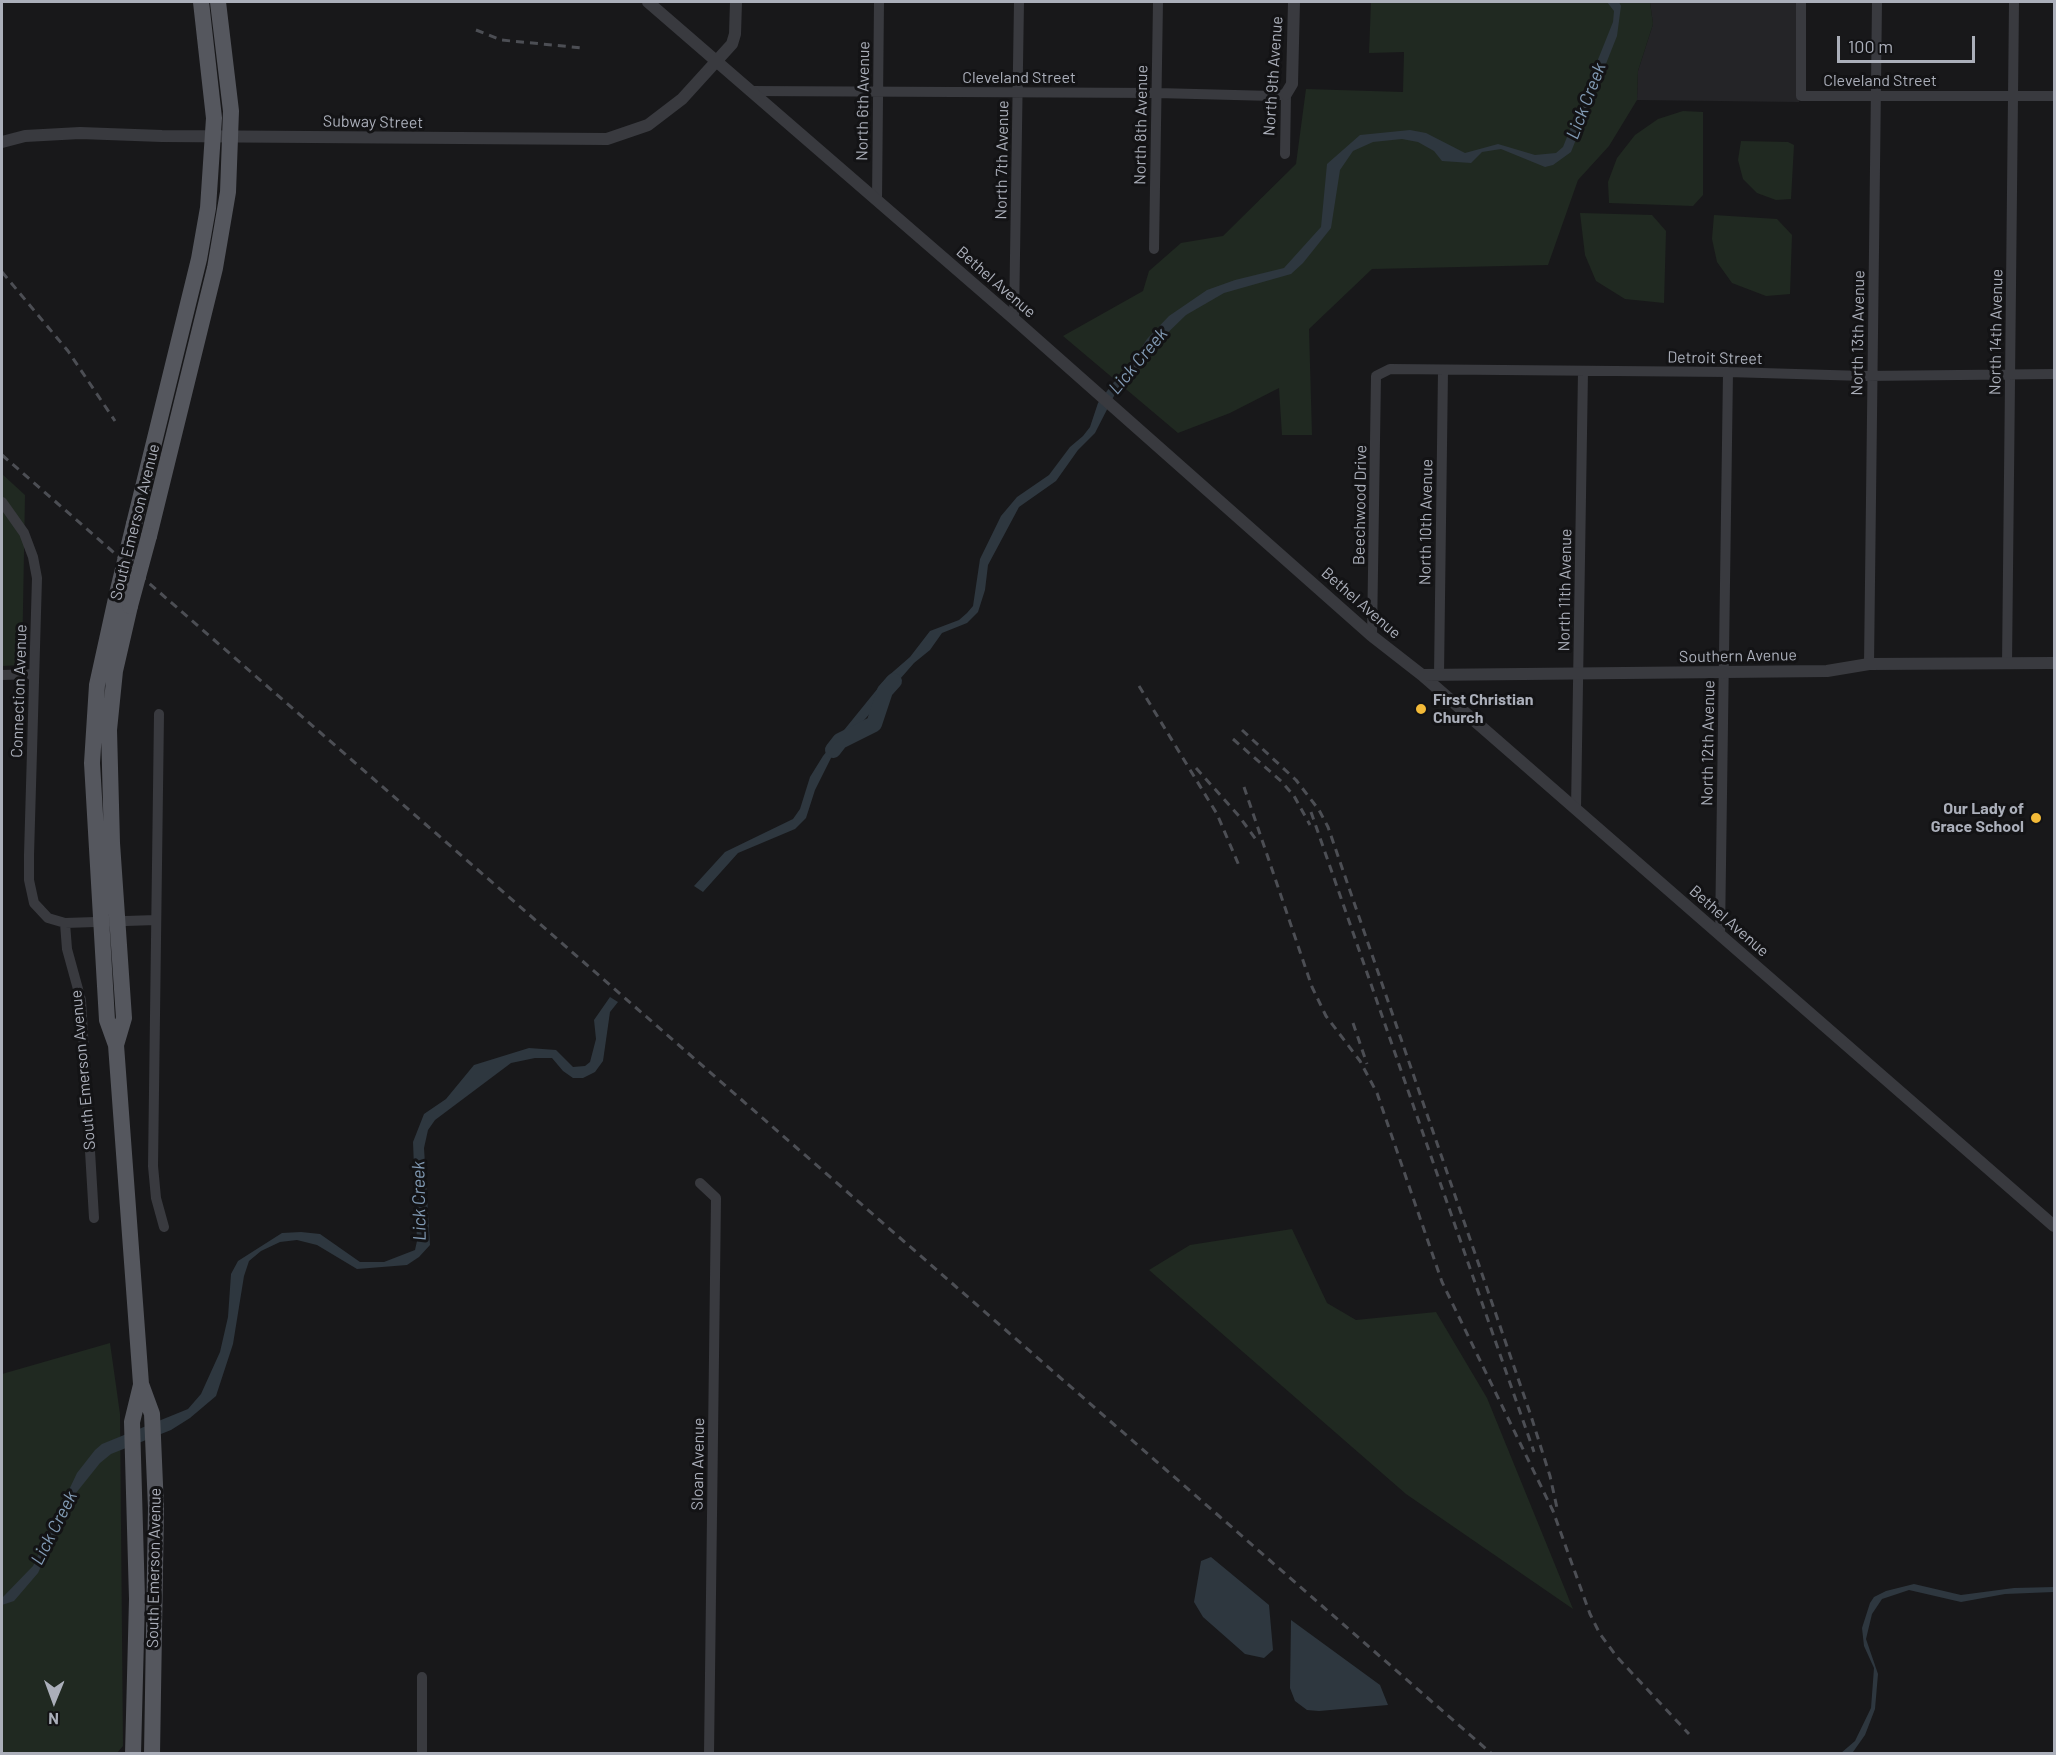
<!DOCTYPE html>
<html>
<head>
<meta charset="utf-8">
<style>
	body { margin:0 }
	#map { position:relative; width:2056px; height:1755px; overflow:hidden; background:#18181a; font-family:Barlow,sans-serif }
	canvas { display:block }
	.frame { position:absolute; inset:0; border:3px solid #abafba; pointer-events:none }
	.north { position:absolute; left:24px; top:1671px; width:60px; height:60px; -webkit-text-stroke:4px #131315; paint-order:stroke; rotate:181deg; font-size:16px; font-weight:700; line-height:24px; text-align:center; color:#abafba }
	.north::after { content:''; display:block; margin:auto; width:21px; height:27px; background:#abafba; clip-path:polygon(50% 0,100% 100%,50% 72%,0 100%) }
	.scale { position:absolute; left:1837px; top:36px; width:138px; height:27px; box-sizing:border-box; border:3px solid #abafba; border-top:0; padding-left:8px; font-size:18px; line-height:21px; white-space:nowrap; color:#abafba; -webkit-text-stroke:4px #131315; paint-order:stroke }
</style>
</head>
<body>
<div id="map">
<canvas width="2056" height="1755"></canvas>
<div class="frame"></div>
<div class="north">N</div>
<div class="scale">100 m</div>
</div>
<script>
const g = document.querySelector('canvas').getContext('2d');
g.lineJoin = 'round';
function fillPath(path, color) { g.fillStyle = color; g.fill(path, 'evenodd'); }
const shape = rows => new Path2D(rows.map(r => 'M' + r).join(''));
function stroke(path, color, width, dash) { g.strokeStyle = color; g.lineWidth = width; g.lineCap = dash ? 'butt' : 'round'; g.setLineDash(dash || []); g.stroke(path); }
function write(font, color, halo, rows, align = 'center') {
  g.font = font + ' Barlow,sans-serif'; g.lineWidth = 6; g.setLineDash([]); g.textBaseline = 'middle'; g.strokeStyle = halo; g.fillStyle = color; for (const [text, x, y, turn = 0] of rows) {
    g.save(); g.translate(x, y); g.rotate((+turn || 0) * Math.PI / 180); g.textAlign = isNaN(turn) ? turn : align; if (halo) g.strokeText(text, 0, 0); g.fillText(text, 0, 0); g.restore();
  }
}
fillPath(shape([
	[1650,2,1796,2,1799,102,1637,100,1638,71,1653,24]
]), '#242427');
fillPath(shape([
	[1371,2,1650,2,1653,24,1638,71,1637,100,1609,146,1578,180,1548,265,1372,269,1309,329,1312,435,1282,435,1279,388,1230,413,1178,433,1063,336,1143,291,1149,271,1181,243,1223,236,1296,164,1306,89,1403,92,1404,52,1369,53],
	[1683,111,1703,112,1703,195,1693,206,1609,203,1608,182,1617,158,1635,135,1658,119],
	[1741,141,1788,142,1794,145,1791,199,1776,200,1757,193,1743,179,1738,160],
	[1580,213,1652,215,1666,231,1664,303,1625,299,1596,281,1585,255],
	[1714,215,1777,219,1792,235,1790,294,1766,296,1732,283,1717,262,1712,239],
	[2,474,25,495,22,665,2,666],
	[1292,1229,1327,1303,1356,1320,1436,1312,1487,1398,1573,1609,1406,1494,1149,1270,1190,1245],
	[110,1343,120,1414,123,1746,117,1753,2,1754,2,1374]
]), '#202921');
fillPath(shape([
	[1607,2,1619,2,1621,6,1617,36,1571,152,1553,165,1545,167,1501,149,1482,152,1471,163,1442,161,1434,151,1418,142,1402,139,1373,142,1353,151,1340,170,1331,228,1303,263,1291,274,1224,293,1186,315,1155,345,1133,378,1117,390,1095,433,1078,450,1056,481,1019,507,988,565,985,590,978,612,967,623,942,633,930,650,914,663,831,758,815,790,806,818,795,829,738,853,703,892,694,886,725,852,793,819,800,809,810,777,823,756,887,677,910,657,930,631,959,620,967,613,973,606,980,559,1001,516,1017,497,1049,475,1070,447,1083,436,1090,427,1098,403,1113,383,1126,372,1147,339,1169,316,1207,290,1235,280,1284,268,1321,227,1327,164,1360,135,1410,130,1426,133,1465,153,1498,144,1535,155,1556,153,1563,147,1613,22,1614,11],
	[610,997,618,1002,610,1012,603,1061,595,1072,583,1078,573,1078,563,1071,552,1058,535,1058,511,1063,435,1120,428,1130,424,1148,430,1245,419,1257,407,1265,357,1269,317,1245,297,1240,280,1242,261,1251,249,1261,244,1276,233,1344,216,1396,190,1418,171,1430,111,1454,100,1463,76,1493,38,1573,14,1601,2,1605,2,1598,33,1566,77,1473,95,1450,102,1444,188,1409,201,1394,220,1352,228,1317,231,1274,238,1261,282,1233,301,1232,320,1234,360,1262,384,1262,415,1250,417,1241,413,1142,424,1114,446,1099,474,1065,529,1048,556,1050,573,1067,585,1066,590,1062,596,1039,594,1020],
	[1211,1557,1269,1605,1273,1650,1264,1658,1245,1654,1203,1617,1194,1602,1201,1561],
	[1914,1584,1961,1595,2014,1588,2054,1587,2054,1592,2005,1594,1961,1602,1909,1590,1882,1599,1872,1614,1866,1639,1878,1674,1875,1709,1865,1735,1853,1752,1841,1753,1855,1741,1871,1708,1874,1668,1864,1646,1862,1628,1870,1603,1874,1597,1886,1591],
	[1291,1620,1380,1685,1388,1705,1319,1711,1307,1710,1295,1701,1290,1688]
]), '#2e373f');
stroke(shape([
	[833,750,840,741,874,724,885,691,894,681]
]), '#2e373f', 16);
stroke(shape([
	[1801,2,1801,96,2054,96],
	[751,91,1157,93,1273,96,1286,94,1285,154],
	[877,200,879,2],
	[1154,249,1158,2],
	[1014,319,1019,2],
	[2,502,24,533,33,557,37,578,29,855,29,880,34,903,48,918,65,923,156,920],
	[1372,636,1376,376,1390,369,1728,372,1864,376,2054,374],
	[1869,664,1877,2],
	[2007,664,2014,2],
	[2,675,34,674],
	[1439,675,1443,370],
	[159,714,153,1166,156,1198,164,1227],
	[1576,809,1583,371],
	[65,923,67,949,81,1000,94,1218],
	[1720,935,1728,372],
	[700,1183,716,1198,709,1754],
	[422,1677,422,1754]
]), '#393a3f', 10);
stroke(shape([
	[648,2,1014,319,1372,636,1422,675,2054,1226],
	[1286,94,1292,84,1294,2],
	[2,142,25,136,80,133,162,136,607,139,648,125,682,99,732,44,735,34,736,2],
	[1422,675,1827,671,1869,664,2054,663]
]), '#393a3f', 12);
stroke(shape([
	[134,524,199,259,208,208,214,118,201,2],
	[149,536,215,268,228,192,231,111,218,2],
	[117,594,97,685,92,763,107,1020,116,1045,141,1384,152,1414,156,1508,152,1754],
	[116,1045,124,1018,112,843,109,730,115,671,130,606],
	[133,1754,137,1599,132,1422,141,1385]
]), '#55575e', 16);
stroke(shape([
	[476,30,501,40,583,48],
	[2,272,68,351,115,421],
	[2,455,1492,1754],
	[1139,686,1217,814,1240,868],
	[1242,730,1296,780,1319,810,1328,827,1531,1416,1550,1476,1557,1508],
	[1233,739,1282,782,1294,796,1310,825],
	[1196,768,1239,816,1257,841],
	[1244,787,1312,987,1326,1016,1360,1061,1377,1093,1442,1282,1553,1511,1590,1614,1600,1634,1617,1657,1689,1734],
	[1311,812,1534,1452],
	[1353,1023,1367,1064]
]), '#4c4e54', 3, [8, 6]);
stroke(shape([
	[117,594,134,524],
	[130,606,149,536]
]), '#55575e', 16);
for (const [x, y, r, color] of [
	[1421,709,6,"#f3ba38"],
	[2036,818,6,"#f3ba38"]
]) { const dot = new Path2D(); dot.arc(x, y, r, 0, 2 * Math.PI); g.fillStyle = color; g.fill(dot); stroke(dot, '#131315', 2); }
write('16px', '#abafba', '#131315', [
	["North 9th Avenue",1273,76,-86],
	["Cleveland Street",1019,78],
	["Cleveland Street",1880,81],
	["North 6th Avenue",863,101,-89],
	["Subway Street",373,122,1],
	["North 8th Avenue",1141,125,-89],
	["North 7th Avenue",1002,160,-89],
	["Bethel Avenue",996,282,41],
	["North 14th Avenue",1996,332,-89],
	["North 13th Avenue",1858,333,-89],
	["Detroit Street",1715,358,1],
	["Beechwood Drive",1360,505,-89],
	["South Emerson Avenue",135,522,-76],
	["North 10th Avenue",1426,522,-89],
	["North 11th Avenue",1565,590,-89],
	["Bethel Avenue",1361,603,41],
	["Southern Avenue",1738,656,-1],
	["Connection Avenue",19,691,-88],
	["North 12th Avenue",1708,743,-89],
	["Bethel Avenue",1729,921,41],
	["South Emerson Avenue",83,1070,-95],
	["Sloan Avenue",698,1464,-89],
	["South Emerson Avenue",154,1568,-89]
]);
write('bold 16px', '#abafba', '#131315', [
	["First Christian",1433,700],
	["Church",1433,718],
	["Our Lady of",2024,809,"right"],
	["Grace School",2024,827,"right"]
], 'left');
write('italic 18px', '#829bb5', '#131315', [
	["Lick Creek",1586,101,-69],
	["Lick Creek",1138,361,-50],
	["Lick Creek",419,1201,-91],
	["Lick Creek",54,1528,-63]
]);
</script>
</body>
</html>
